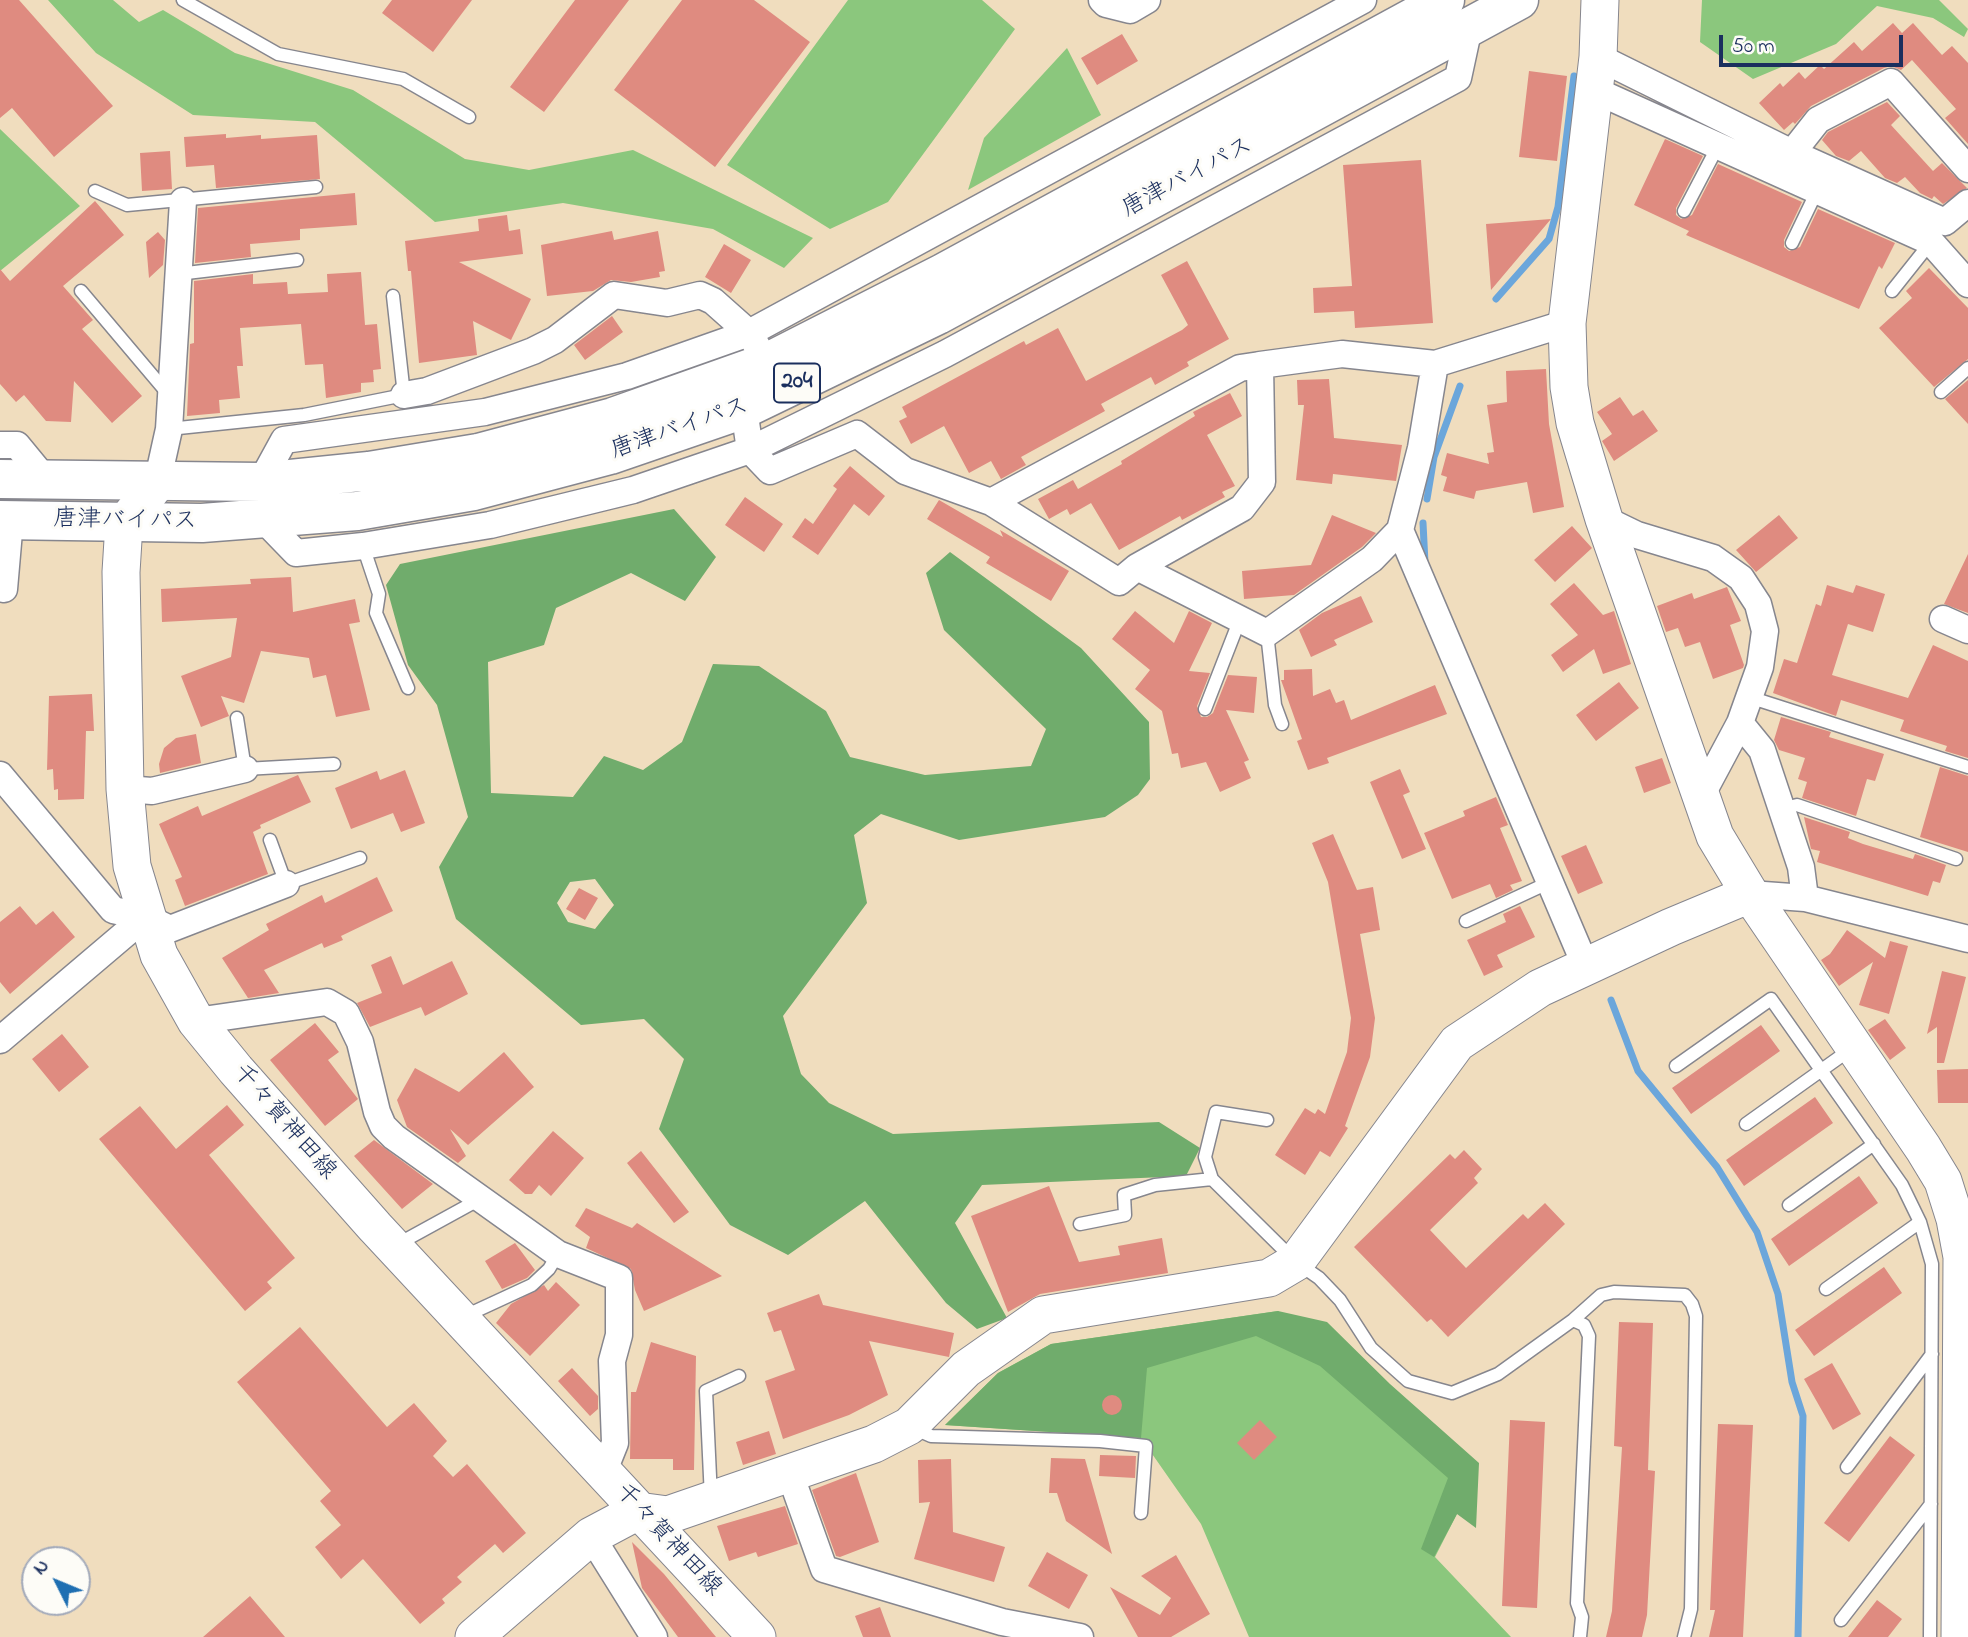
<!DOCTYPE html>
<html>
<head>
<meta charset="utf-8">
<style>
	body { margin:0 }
	#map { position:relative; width:1968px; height:1637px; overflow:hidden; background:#f0ddbe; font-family:"Indie Flower",sans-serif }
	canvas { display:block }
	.north { position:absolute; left:21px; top:1546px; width:70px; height:70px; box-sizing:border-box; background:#fdfcf7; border:2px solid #a3aaba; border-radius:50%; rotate:313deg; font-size:19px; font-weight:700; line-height:28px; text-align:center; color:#1b2f5e }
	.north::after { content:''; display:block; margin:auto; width:24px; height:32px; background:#1f6fb2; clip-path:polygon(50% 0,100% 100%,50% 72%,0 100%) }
	.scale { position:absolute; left:1719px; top:35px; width:184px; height:32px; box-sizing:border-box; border:4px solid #1b2f5e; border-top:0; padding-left:9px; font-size:21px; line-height:24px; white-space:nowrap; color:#1b2f5e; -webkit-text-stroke:5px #fdfcf7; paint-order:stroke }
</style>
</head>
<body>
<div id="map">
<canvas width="1968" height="1637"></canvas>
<div class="north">N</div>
<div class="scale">50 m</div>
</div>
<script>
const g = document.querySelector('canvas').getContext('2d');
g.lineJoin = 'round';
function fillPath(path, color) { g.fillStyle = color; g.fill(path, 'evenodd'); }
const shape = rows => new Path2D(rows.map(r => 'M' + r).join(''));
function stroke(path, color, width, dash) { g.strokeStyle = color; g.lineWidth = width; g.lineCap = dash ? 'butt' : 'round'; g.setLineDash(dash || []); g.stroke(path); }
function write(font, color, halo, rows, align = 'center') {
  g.font = font + ' "Indie Flower","Klee One",sans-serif'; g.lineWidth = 6; g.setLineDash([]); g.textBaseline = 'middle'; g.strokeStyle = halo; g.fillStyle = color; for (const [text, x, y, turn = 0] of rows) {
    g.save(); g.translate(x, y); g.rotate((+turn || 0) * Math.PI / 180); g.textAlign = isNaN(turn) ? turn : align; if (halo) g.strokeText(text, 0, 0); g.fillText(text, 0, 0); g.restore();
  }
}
fillPath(shape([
	[48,0,113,0,139,22,163,10,235,53,353,90,465,159,529,170,633,150,813,238,784,268,713,229,563,203,435,222,315,122,193,115,96,53],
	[848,0,982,0,1015,29,888,202,830,229,727,165],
	[1702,0,1939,0,1968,29,1964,37,1933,18,1877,6,1836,44,1753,79,1700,42],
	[1067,48,1101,115,968,190,984,138],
	[0,129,80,206,0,271],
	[1278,1311,1456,1472,1457,1514,1435,1557,1511,1637,1249,1637,1201,1524,1141,1438,945,1425,998,1373,1051,1344]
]), '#8bc77d');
fillPath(shape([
	[674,509,716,557,685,601,631,573,556,608,544,645,488,662,491,793,573,797,604,756,643,770,682,742,713,664,759,666,826,711,850,757,925,775,1031,766,1046,729,944,630,926,573,950,552,1081,648,1149,722,1150,779,1138,795,1105,817,959,840,881,814,854,835,867,903,783,1016,801,1074,829,1103,893,1134,1159,1122,1200,1148,1186,1176,982,1185,955,1223,1007,1318,977,1329,946,1303,865,1201,788,1255,730,1225,659,1129,684,1059,644,1019,581,1025,456,919,439,867,468,817,437,705,408,665,386,585,400,564],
	[595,879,614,905,595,929,568,922,557,903,570,882],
	[1278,1311,1327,1322,1390,1384,1479,1463,1476,1528,1457,1514,1434,1557,1421,1549,1448,1478,1320,1366,1256,1336,1147,1368,1141,1438,945,1425,998,1373,1051,1344]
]), '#70ac6c');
stroke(shape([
	[1496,299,1549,239,1558,207,1574,76],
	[1427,499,1434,457,1460,386],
	[1423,523,1425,563],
	[1611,1000,1638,1071,1717,1167,1757,1232,1778,1294,1792,1382,1803,1416,1798,1637]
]), '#6ba6db', 7);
fillPath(shape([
	[0,0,19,0,113,106,54,157,12,108,0,118],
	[392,0,472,0,433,52,382,13],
	[575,0,629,0,544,112,510,87],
	[682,0,754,0,810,42,715,167,614,90],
	[1893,23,1902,33,1913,23,1942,55,1952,46,1968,63,1968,144,1945,118,1956,109,1912,60,1901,70,1891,66,1884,68,1811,106,1795,124,1793,122,1784,130,1759,103,1780,83,1783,87,1799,72,1805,79,1820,65,1824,69,1854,42,1862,51],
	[1122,34,1138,61,1097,85,1081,58],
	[1529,71,1567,76,1557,161,1519,157],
	[1887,102,1900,116,1891,125,1933,171,1942,163,1967,188,1943,204,1934,196,1932,199,1920,193,1905,177,1897,183,1885,178,1861,151,1849,161,1836,156,1822,140,1828,132],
	[226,134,226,138,261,135,261,139,317,135,320,179,216,188,214,165,186,167,184,137],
	[1665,139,1703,156,1676,208,1676,215,1681,219,1692,215,1718,164,1802,202,1784,240,1784,247,1789,251,1800,247,1818,209,1895,243,1882,269,1879,266,1859,309,1686,235,1689,231,1634,205],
	[170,151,172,189,142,191,140,153],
	[1421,160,1433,323,1355,328,1354,311,1314,313,1313,288,1352,286,1343,165],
	[355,193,357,225,300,229,300,240,250,244,251,257,195,263,198,208],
	[95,201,124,235,63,286,93,320,82,329,142,396,112,423,74,381,71,422,46,421,24,395,16,402,0,384,0,269,10,281],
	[507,215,509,231,520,229,523,254,459,262,531,299,511,340,473,321,477,355,419,363,411,271,408,271,405,241,479,231,478,219],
	[1551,219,1491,290,1486,224],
	[612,231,614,240,658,231,665,271,659,272,660,277,631,282,611,280,593,291,547,296,541,245],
	[158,232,165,240,163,265,149,278,146,242],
	[724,244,751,260,731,293,705,277],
	[1187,261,1229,339,1187,362,1189,366,1155,385,1151,377,1101,404,1105,411,1021,457,1026,465,1001,479,991,461,969,473,944,426,911,444,899,421,907,417,902,407,1024,341,1026,345,1058,328,1086,381,1182,330,1188,325,1161,275],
	[1929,268,1968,308,1968,359,1934,387,1879,328,1912,298,1906,291],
	[361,272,365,325,377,324,381,369,373,370,374,382,361,383,361,392,326,398,323,364,305,365,301,324,240,328,243,366,237,366,240,398,219,400,220,413,187,416,190,344,194,343,194,281,253,274,253,284,287,282,288,294,328,292,327,274],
	[612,316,623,332,585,360,574,345],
	[1546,369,1549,424,1564,507,1533,513,1527,482,1476,491,1474,499,1443,491,1447,477,1441,475,1447,453,1489,464,1487,453,1494,452,1487,405,1507,402,1506,371],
	[1329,379,1334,438,1402,445,1396,481,1333,474,1332,484,1296,480,1304,405,1298,405,1297,380],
	[1968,380,1968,424,1945,399],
	[1230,393,1242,416,1207,435,1235,486,1222,492,1225,497,1182,520,1180,516,1119,550,1091,503,1070,515,1067,509,1049,519,1038,499,1073,480,1078,489,1122,464,1121,461,1195,416,1193,412],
	[1620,397,1633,416,1643,410,1658,431,1614,461,1602,441,1612,434,1597,412],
	[850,466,885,496,869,516,854,504,818,555,792,537,805,518,813,524,837,489,833,486],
	[745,497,783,524,764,552,725,525],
	[939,500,1003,537,1000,530,1069,571,1051,601,986,563,990,557,927,519],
	[1332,515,1376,533,1362,547,1294,595,1244,599,1242,571,1311,565],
	[1779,515,1798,538,1756,572,1736,550],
	[1572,526,1592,548,1555,582,1534,560],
	[1968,554,1968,613,1944,604],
	[291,577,293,612,355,599,360,622,349,624,370,710,336,717,326,675,313,678,309,658,261,651,244,703,221,696,229,716,201,727,181,676,231,657,237,618,162,622,161,589,251,584,250,579],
	[1574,583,1603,615,1614,611,1631,664,1603,674,1594,649,1563,672,1551,655,1578,635,1550,604],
	[1827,585,1853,593,1856,585,1885,594,1873,632,1848,624,1832,675,1908,698,1933,645,1968,661,1968,758,1945,751,1947,746,1900,731,1904,720,1841,700,1836,716,1773,693,1784,659,1797,663,1816,604,1821,606],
	[1727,587,1741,621,1730,625,1744,665,1743,668,1713,679,1700,642,1685,647,1678,628,1666,632,1657,606,1692,593,1694,599],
	[1361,596,1373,622,1334,640,1337,645,1311,657,1299,630,1322,613],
	[1135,611,1174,643,1189,611,1212,623,1189,671,1210,673,1197,706,1201,717,1207,717,1213,713,1228,675,1257,677,1254,713,1226,710,1249,760,1244,762,1251,778,1220,792,1206,762,1181,768,1178,753,1172,754,1162,711,1135,689,1150,670,1112,639],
	[1312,669,1313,696,1330,689,1336,703,1344,700,1351,720,1435,685,1447,714,1327,758,1329,763,1308,770,1297,741,1302,739,1281,680,1284,680,1284,670],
	[1619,682,1639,708,1596,741,1576,715],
	[92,694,94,731,86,731,84,799,58,800,58,789,54,790,53,769,47,770,49,696],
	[1781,717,1831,732,1829,737,1884,754,1875,781,1867,779,1856,816,1802,798,1807,782,1798,779,1805,758,1779,750,1774,740],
	[196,734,201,763,160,773,159,764,164,748,176,738],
	[1662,758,1671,783,1644,793,1635,767],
	[1940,767,1968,776,1968,852,1920,837],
	[1400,769,1410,792,1403,795,1426,849,1402,859,1370,782],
	[405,770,425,823,401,832,393,813,351,829,335,788,377,771,380,780],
	[298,775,311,802,260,825,261,828,253,832,268,874,185,906,175,880,182,877,159,824,198,806,202,816],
	[1496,797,1508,825,1500,828,1522,881,1510,885,1513,890,1496,898,1490,884,1452,899,1424,833,1465,816,1463,811],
	[1804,817,1850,832,1848,838,1863,844,1913,859,1915,854,1946,865,1940,883,1933,881,1928,896,1817,862,1820,851,1811,849],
	[1333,834,1357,890,1373,887,1380,930,1360,934,1375,1018,1370,1057,1345,1126,1348,1128,1330,1157,1320,1151,1305,1175,1275,1155,1305,1108,1315,1114,1318,1109,1325,1114,1347,1052,1351,1018,1328,882,1312,843],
	[1586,845,1603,883,1578,894,1561,856],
	[377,877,393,911,341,936,343,940,324,948,322,943,264,970,279,993,248,998,222,958,269,930,266,924,322,895,325,903],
	[579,888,598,898,585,920,566,909],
	[20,906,36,925,53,911,75,937,10,994,0,982,0,922],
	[1520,906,1535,937,1497,955,1503,967,1484,976,1467,940,1506,922,1503,914],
	[1847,930,1885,958,1890,941,1908,946,1889,1014,1859,1005,1873,962,1839,986,1821,960,1830,954],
	[391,956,403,985,452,961,468,994,425,1016,421,1007,370,1027,357,1003,382,993,371,965],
	[1942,971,1966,977,1944,1063,1937,1063,1937,1027,1927,1034],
	[1885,1019,1906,1048,1890,1060,1868,1030],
	[315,1023,339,1052,328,1060,358,1099,325,1126,270,1060],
	[1761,1025,1780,1051,1691,1114,1672,1088],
	[62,1034,89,1067,59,1092,32,1059],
	[504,1052,534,1087,468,1145,450,1129,466,1156,458,1163,407,1127,397,1100,415,1068,459,1092],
	[1968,1069,1968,1103,1938,1103,1937,1070],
	[1815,1097,1833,1123,1744,1186,1726,1160],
	[227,1105,244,1125,209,1155,295,1258,267,1282,272,1288,245,1311,99,1139,140,1106,176,1149],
	[553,1131,584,1158,551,1196,539,1185,532,1194,525,1194,509,1180],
	[374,1140,433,1184,402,1209,354,1156],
	[1464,1150,1482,1169,1474,1178,1478,1183,1430,1230,1466,1268,1523,1214,1528,1219,1545,1203,1565,1224,1448,1337,1431,1319,1427,1322,1354,1247,1450,1154,1455,1159],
	[641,1151,689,1212,674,1223,627,1163],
	[1859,1176,1878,1203,1789,1266,1771,1239],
	[1049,1186,1079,1262,1120,1255,1118,1246,1162,1238,1168,1273,1040,1294,1008,1312,971,1216],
	[586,1208,632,1228,637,1223,722,1276,644,1311,635,1290,631,1269,586,1248,590,1237,575,1226],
	[515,1243,535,1270,527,1278,502,1289,485,1261],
	[1884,1267,1902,1293,1814,1356,1795,1330],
	[556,1282,580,1305,530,1356,496,1323,511,1304,544,1285,548,1291],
	[819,1294,823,1305,954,1333,949,1357,869,1341,888,1395,849,1415,783,1439,765,1381,795,1370,781,1330,774,1332,767,1313],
	[1619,1322,1653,1323,1648,1470,1655,1471,1647,1615,1642,1637,1606,1637,1612,1611,1622,1447,1614,1446],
	[300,1327,387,1427,414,1403,447,1441,433,1456,453,1477,467,1464,526,1533,503,1553,495,1544,457,1577,462,1582,442,1599,445,1603,420,1624,363,1559,341,1579,315,1547,341,1525,320,1501,331,1491,237,1382],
	[651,1342,696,1356,694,1470,673,1470,673,1459,630,1459,631,1392,636,1392],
	[1832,1363,1861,1414,1833,1430,1804,1379],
	[572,1368,598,1396,598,1409,590,1416,558,1381],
	'1102 1405a10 10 0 1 1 20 0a10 10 0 1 1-20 0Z',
	[1260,1420,1277,1437,1254,1460,1237,1443],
	[1510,1420,1545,1422,1537,1608,1502,1606],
	[1718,1424,1753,1425,1743,1637,1709,1637,1715,1610,1710,1610],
	[769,1431,776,1454,743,1465,736,1442],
	[1890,1436,1915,1455,1849,1542,1824,1523],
	[1100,1455,1136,1456,1135,1478,1099,1476],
	[1051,1458,1085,1459,1112,1554,1066,1521,1057,1493,1049,1493],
	[951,1459,953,1532,1005,1547,994,1582,914,1559,930,1502,919,1503,918,1460],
	[856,1473,879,1542,840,1557,836,1556,812,1490],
	[785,1506,798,1544,758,1557,756,1552,729,1561,717,1526],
	[632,1542,664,1574,716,1637,678,1637,642,1588],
	[1047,1552,1088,1575,1069,1609,1028,1586],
	[1176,1555,1210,1614,1171,1637,1138,1637,1110,1587,1160,1615,1171,1598,1141,1576],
	[250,1596,285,1637,203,1637],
	[1877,1600,1902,1619,1888,1637,1848,1637],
	[880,1607,891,1637,863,1637,855,1616]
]), '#df8b80');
const lane = shape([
	[183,0,278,54,403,79,469,117],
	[95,191,127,205,316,187],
	[1684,211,1718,146],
	[1792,243,1817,191],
	[178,274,297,260],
	[81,291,163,388,171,389],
	[1892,291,1931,242],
	[1941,392,1968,368],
	[169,429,304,415,404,395,393,296],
	[363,546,379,594,376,613,408,688],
	[1267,633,1275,705,1282,724],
	[1749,697,1968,767],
	[1205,709,1240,619],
	[237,718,245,769,334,764],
	[1781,809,1797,805,1956,859],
	[270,840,286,884,360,858],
	[1466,921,1550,882],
	[1676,1066,1771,999,1902,1185,1920,1222,1932,1264,1930,1637],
	[1267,1120,1216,1112,1205,1157,1212,1179,1296,1262,1319,1278,1340,1300,1371,1348,1408,1381,1452,1393,1498,1374,1573,1320,1601,1295,1614,1292,1685,1295,1692,1304,1696,1316,1691,1609,1684,1637],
	[1746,1124,1851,1049],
	[1789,1205,1874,1144],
	[1080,1224,1125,1215,1124,1195,1155,1185,1212,1179],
	[398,1244,480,1199],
	[1826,1289,1920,1222],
	[465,1316,532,1285,549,1269,558,1254],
	[1573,1320,1584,1325,1589,1336,1577,1603,1582,1617,1580,1637],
	[913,1428,931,1436,1100,1441,1146,1446,1141,1513],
	[1847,1467,1932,1354],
	[711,1498,706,1391,739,1376],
	[1841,1620,1931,1504]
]);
const street = shape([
	[1102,0,1106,4,1130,10,1147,0],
	[1598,57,1792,153,1945,222,1968,203],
	[1594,90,1931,242,1968,284],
	[1792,153,1818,120,1891,82,1968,169],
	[1260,365,1342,354,1435,364,1567,323],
	[404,395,427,391,533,351,555,340,614,295,667,303,700,295,713,301,749,333,757,346],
	[744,409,750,450,770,471,857,434,905,471,991,502,1119,582,1137,567,1242,508,1262,482,1260,365,1240,368,991,502],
	[0,445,17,445,45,479],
	[261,482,284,440,485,412,627,376,749,333,1363,0],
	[157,483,169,429,183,201],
	[1604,519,1637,535,1713,558,1741,578,1758,604,1765,631,1760,667,1740,723,1701,796],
	[264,520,296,553,363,546,490,525,633,490,750,450,945,354,1458,78,1469,27],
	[1400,530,1586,967],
	[1137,567,1267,633,1372,559,1400,530,1421,448,1435,364],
	[4,589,10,520],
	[1943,619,1968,630],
	[1740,723,1762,750,1801,867,1805,898],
	[0,775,113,910,145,917,170,929,286,884],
	[125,789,152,791,245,769],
	[1750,894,1805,898,1968,939],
	[196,1021,327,1002,346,1013,360,1042,377,1112,383,1126,394,1137,558,1254,619,1278,619,1335,612,1361,615,1443,603,1473],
	[0,1040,145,917],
	[790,1474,824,1569,1002,1622,1080,1637],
	[591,1536,654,1637]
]);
const secondary = shape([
	[1600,0,1598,57,1567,323,1569,387,1575,423,1604,519,1715,836,1750,894,1923,1148,1943,1181,1955,1219,1962,1257,1960,1637],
	[157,483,124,524,121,572,125,789,132,866,159,955,196,1021,236,1070,375,1227,757,1637],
	[474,1637,591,1536,638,1511,668,1515,874,1444,909,1426,966,1369,1043,1315,1269,1278,1296,1262,1457,1043,1540,988,1671,927,1750,894]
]);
const highway = shape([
	[0,479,261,482,369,471,478,453,613,417,768,362,943,273,1445,0],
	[0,520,202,523,357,511,474,491,610,455,744,409,938,315,1519,0]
]);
stroke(lane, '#86868e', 15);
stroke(street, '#86868e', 29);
stroke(secondary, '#86868e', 39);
stroke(highway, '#86868e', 41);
stroke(lane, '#fff', 12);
stroke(street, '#fff', 26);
stroke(secondary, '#fff', 37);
stroke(highway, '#fff', 38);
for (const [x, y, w] of [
	[797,383,46]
]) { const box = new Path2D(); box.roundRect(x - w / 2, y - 19.5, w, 39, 5); g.fillStyle = '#fdfcf7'; g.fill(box); stroke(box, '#1b2f5e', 2); }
write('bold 23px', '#1b2f5e', null, [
	["204",797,383]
]);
write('24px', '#1b2f5e', '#fdfcf7', [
	["唐津バイパス",1188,179,-28],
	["唐津バイパス",680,430,-19],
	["唐津バイパス",125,522,1],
	["千々賀神田線",283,1123,49],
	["千々賀神田線",667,1541,47]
]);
</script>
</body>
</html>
